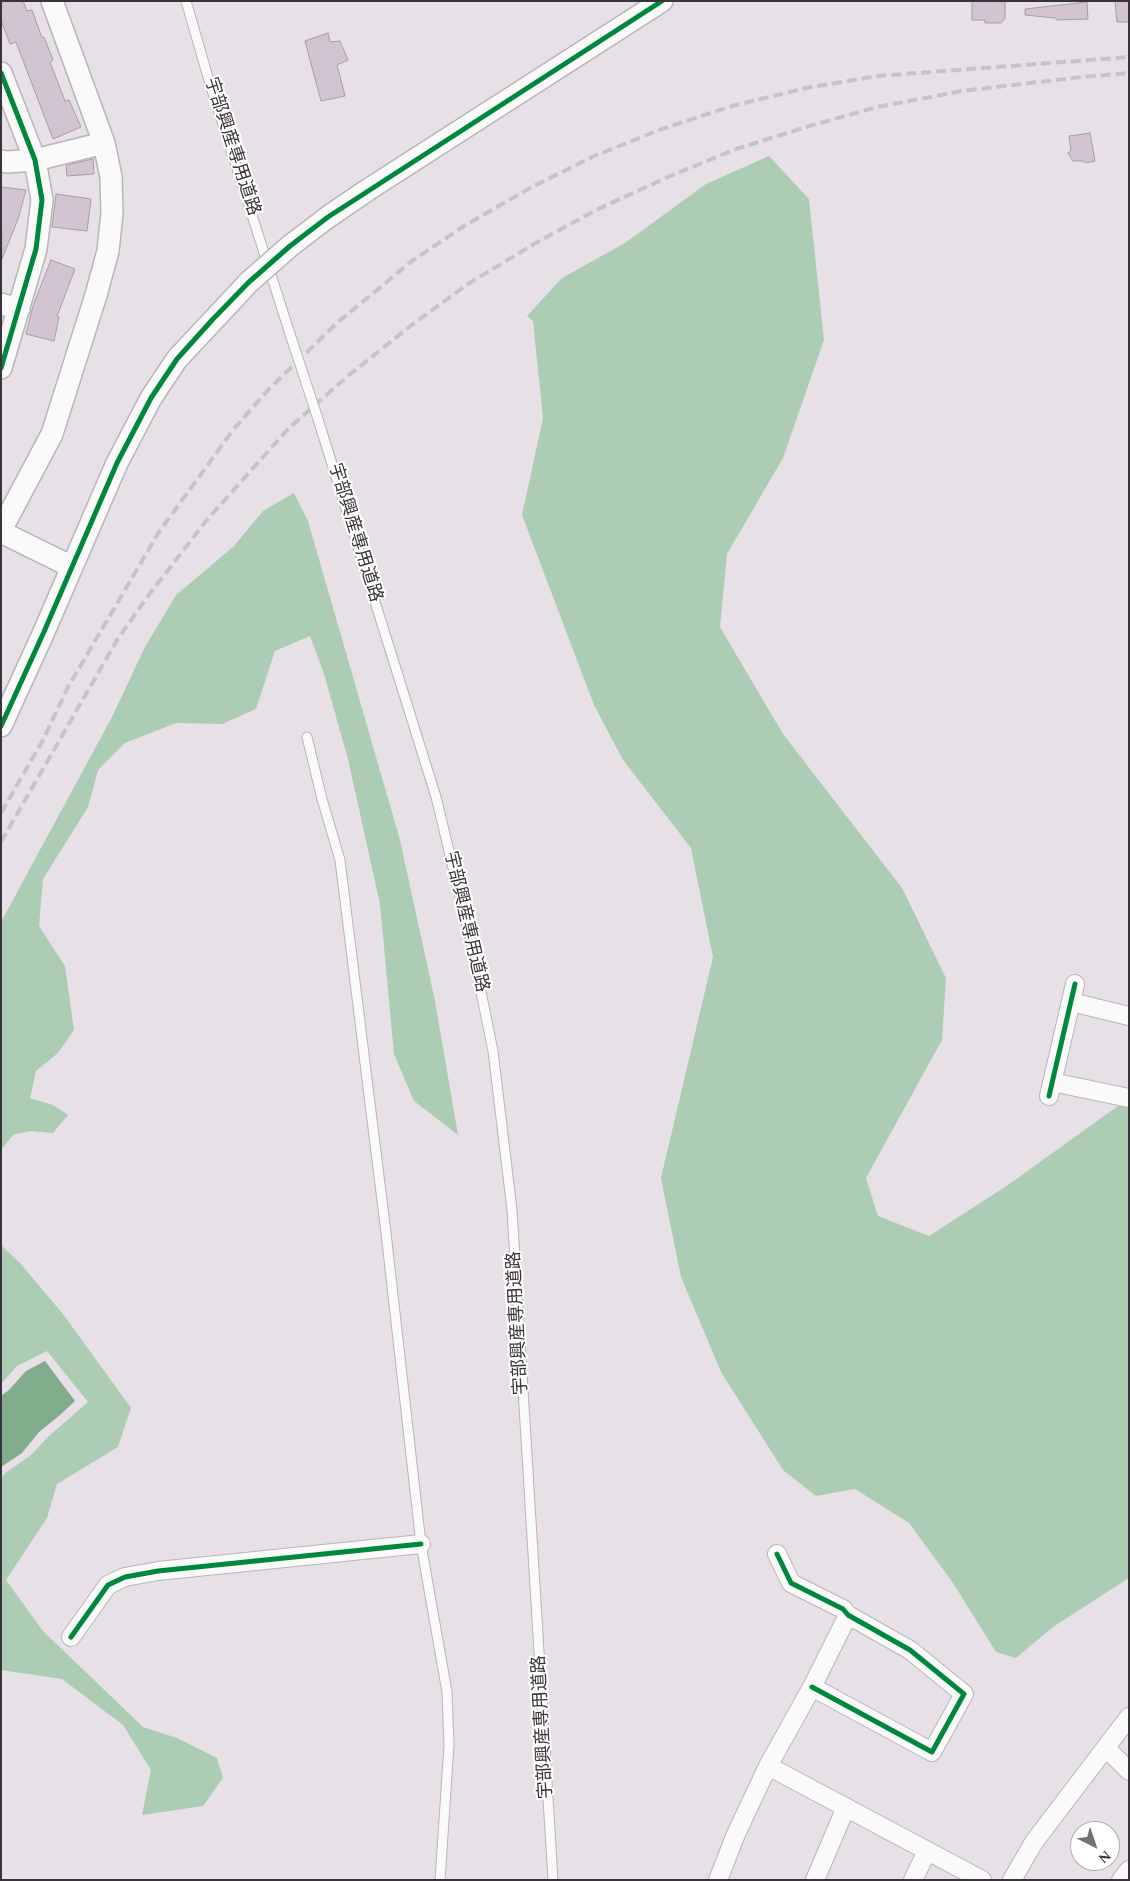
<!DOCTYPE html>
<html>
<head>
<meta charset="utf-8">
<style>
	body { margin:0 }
	#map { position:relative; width:1130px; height:1881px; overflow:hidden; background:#e7e0e6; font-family:Spectral,serif }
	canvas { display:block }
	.frame { position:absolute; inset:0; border:2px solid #393439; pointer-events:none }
	.north { position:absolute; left:1070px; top:1821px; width:50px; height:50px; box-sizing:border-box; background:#fff; border:1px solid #b0aeb0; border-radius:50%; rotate:139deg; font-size:14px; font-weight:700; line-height:20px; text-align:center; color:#393439 }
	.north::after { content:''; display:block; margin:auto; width:18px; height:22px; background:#767076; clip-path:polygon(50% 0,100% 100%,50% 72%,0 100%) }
</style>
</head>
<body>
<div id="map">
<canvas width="1130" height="1881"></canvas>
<div class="frame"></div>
<div class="north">N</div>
</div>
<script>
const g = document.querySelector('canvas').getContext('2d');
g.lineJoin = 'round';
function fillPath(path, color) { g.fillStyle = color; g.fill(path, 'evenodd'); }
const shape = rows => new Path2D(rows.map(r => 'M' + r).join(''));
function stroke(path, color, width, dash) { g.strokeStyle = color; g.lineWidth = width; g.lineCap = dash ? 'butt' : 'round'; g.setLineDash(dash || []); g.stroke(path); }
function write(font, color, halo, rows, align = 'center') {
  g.font = font + ' Spectral,"Noto Sans JP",serif'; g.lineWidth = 4; g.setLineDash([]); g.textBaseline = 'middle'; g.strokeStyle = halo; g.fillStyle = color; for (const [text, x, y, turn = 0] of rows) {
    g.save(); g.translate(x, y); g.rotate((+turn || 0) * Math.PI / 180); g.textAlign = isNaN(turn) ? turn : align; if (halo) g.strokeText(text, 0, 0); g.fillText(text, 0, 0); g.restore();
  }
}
fillPath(shape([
	[769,156,809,199,824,340,783,458,727,554,720,627,783,734,902,888,946,978,942,1040,866,1178,878,1216,929,1236,1008,1185,1129,1098,1129,1578,1053,1627,1016,1658,996,1652,953,1583,909,1523,855,1489,816,1496,783,1470,721,1372,681,1277,661,1178,713,957,691,848,623,760,594,705,522,515,543,418,533,321,527,316,562,278,625,243,706,184],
	[294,493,308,521,400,840,435,1001,458,1135,414,1101,394,1054,380,904,348,759,324,674,310,636,275,651,256,709,222,724,176,723,125,743,98,770,88,807,43,879,39,926,65,966,74,1030,58,1053,36,1071,30,1098,53,1105,68,1115,53,1133,30,1131,13,1135,1,1150,1,922,112,717,145,647,176,595,233,547,263,511],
	[1,1245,20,1263,63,1314,131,1408,118,1447,57,1484,47,1518,6,1580,43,1631,143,1727,177,1738,217,1758,223,1778,203,1806,142,1815,151,1770,123,1725,62,1679,1,1670,1,1479,4,1474,31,1455,49,1436,88,1402,47,1351,17,1366,1,1384]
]), '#accdb4');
fillPath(shape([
	[45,1361,75,1401,60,1415,39,1432,22,1453,1,1467,1,1396,9,1390,26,1371]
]), '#82ad8d');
const building = shape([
	[1,1,23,1,27,11,32,10,42,38,44,37,53,60,50,62,65,101,69,100,81,127,53,139,16,42,10,44,1,20,1,1],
	[972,1,1005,1,1005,18,1001,23,985,23,985,20,972,20,972,1],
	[1115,1,1129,1,1129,22,1117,22,1115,1],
	[1087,2,1088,19,1058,20,1055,18,1025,15,1025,9,1087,2],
	[328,33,330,42,340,41,348,60,337,65,345,96,321,101,305,41,328,33],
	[1090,133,1095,161,1086,163,1083,161,1073,161,1068,153,1071,150,1069,136,1090,133],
	[93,159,94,174,67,176,66,165,93,159],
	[1,187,26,190,18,219,2,259,1,187],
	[56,194,91,199,87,231,52,227,56,194],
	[51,260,75,269,57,316,59,317,54,341,26,334,33,306,51,260]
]);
fillPath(building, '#d3c4d2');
stroke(building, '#a49fa3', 1);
const service = shape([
	[186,1,210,84,290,334],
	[317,416,436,797,470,938,493,1051,512,1210,553,1880],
	[307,737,322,799,340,860,386,1233,421,1544,447,1692,449,1745,440,1880]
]);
const minor = shape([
	[1071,1002,1129,1016],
	[1052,1082,1129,1098],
	[1049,1096,1075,984],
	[777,1554,791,1583,843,1609,848,1615,910,1650,964,1694,932,1752,812,1687],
	[71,1637,108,1585,125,1577,158,1571,421,1544],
	[1106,1748,1129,1771],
	[768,1766,982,1880],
	[718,1880,736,1834,768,1766,812,1687,848,1615],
	[815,1880,846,1807],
	[913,1880,927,1851],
	[1012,1880,1034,1842,1129,1717],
	[1121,1880,1129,1870]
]);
const tertiary = shape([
	[1,73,35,160,42,200,36,249,1,368],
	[1,161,7,162,35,160,104,143],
	[290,246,328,217,366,191,662,1],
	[1,304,19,309],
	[1,530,52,434,96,295,108,251,112,213,111,177,104,143,52,1],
	[1,532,72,567],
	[1,726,43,634,117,463,151,398,177,359,249,282]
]);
stroke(service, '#bab5b9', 11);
stroke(minor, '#bab5b9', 20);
stroke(tertiary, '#bab5b9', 24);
stroke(service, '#fbfafb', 9);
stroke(minor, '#fbfafb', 18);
stroke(tertiary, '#fbfafb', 21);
stroke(shape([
	[1,813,43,740,68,687,159,532,233,430,268,390,337,323,412,261,464,226,532,187,594,156,662,129,732,106,806,88,878,76,1129,57],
	[1,842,117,640,148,596,206,521,288,429,349,375,413,324,468,284,534,244,596,210,668,177,736,149,806,127,877,107,962,91,1082,77,1129,73]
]), '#c6c4c6', 4, [10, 5]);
const serviceBridge = shape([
	[290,334,317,416]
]);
const tertiaryBridge = shape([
	[249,282,290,246]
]);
stroke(serviceBridge, '#bab5b9', 11, []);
stroke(tertiaryBridge, '#bab5b9', 24, []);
stroke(serviceBridge, '#fbfafb', 9);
stroke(tertiaryBridge, '#fbfafb', 21);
stroke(shape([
	[1,73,35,160,42,200,36,249,1,368],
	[1,726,43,634,117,463,151,398,177,359,213,319,249,282,290,246,328,217,662,1],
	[1049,1096,1075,984],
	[777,1554,791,1583,843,1609,848,1615,910,1650,964,1694,932,1752,812,1687],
	[71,1637,108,1585,125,1577,158,1571,421,1544]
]), '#00873e', 5);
write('18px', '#393439', '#fff', [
	["宇部興産専用道路",231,147,72],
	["宇部興産専用道路",354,533,73],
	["宇部興産専用道路",465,922,77],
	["宇部興産専用道路",519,1323,-93],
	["宇部興産専用道路",544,1727,-93]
]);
</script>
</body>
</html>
